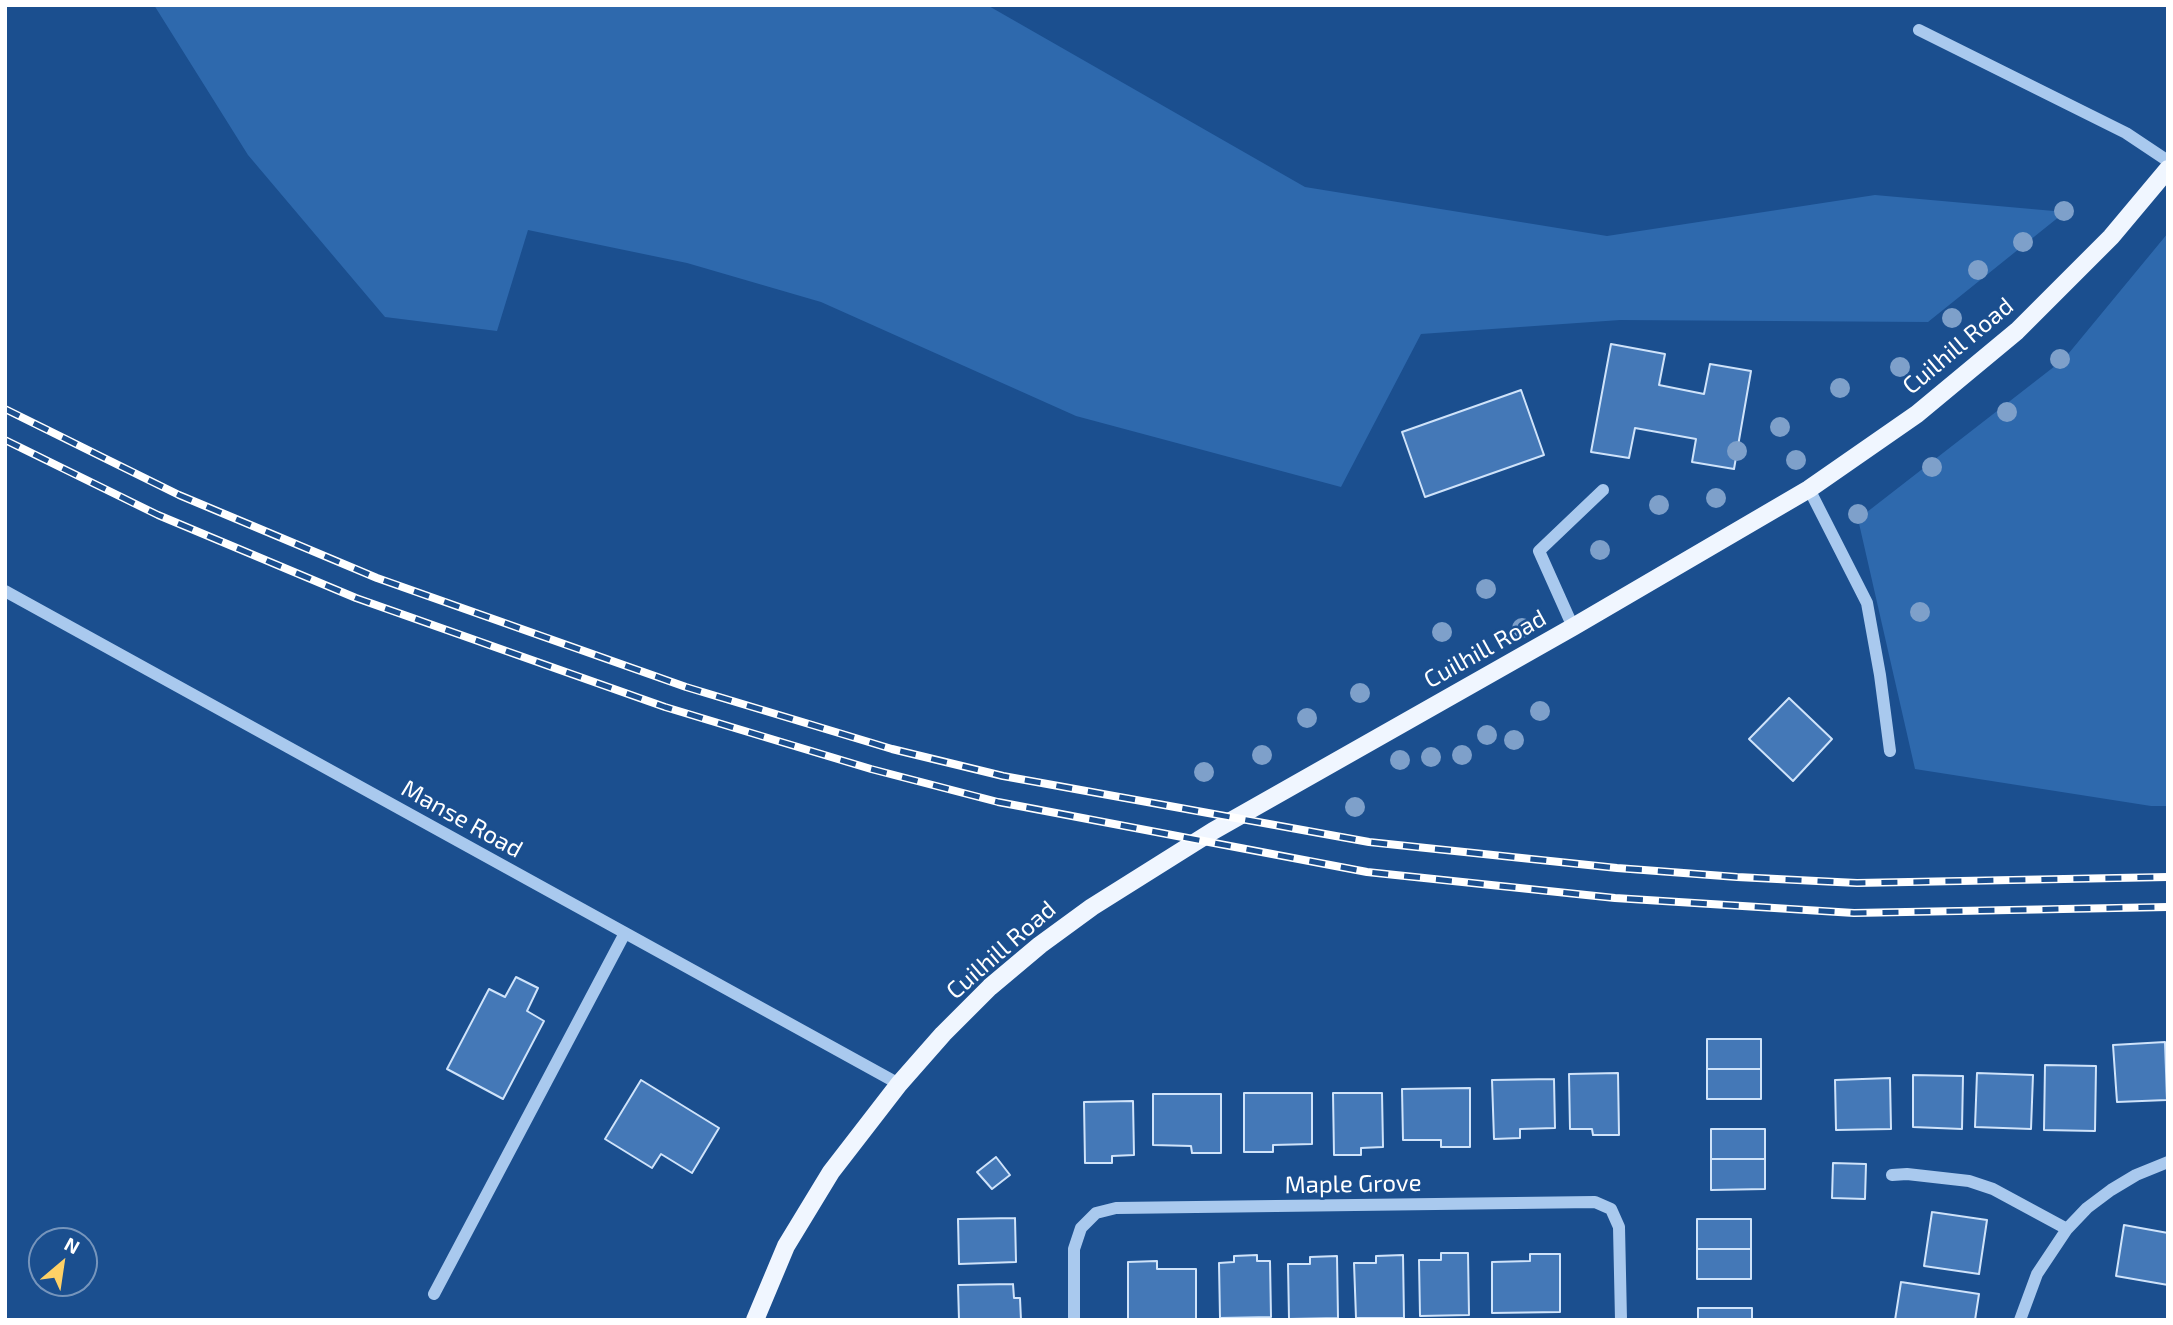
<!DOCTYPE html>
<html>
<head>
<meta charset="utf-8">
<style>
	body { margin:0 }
	#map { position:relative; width:2173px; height:1325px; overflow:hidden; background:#1b4f8f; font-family:"Exo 2",sans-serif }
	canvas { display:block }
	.frame { position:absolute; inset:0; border:7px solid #fff; pointer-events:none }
	.north { position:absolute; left:28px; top:1227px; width:70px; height:70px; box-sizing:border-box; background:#1b4f8f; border:2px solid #7695bc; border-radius:50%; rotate:29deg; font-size:19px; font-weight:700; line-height:28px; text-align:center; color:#fff }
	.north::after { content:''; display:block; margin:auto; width:24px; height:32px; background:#ffd166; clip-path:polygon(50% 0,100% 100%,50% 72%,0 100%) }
</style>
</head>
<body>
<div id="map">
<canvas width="2173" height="1325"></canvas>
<div class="frame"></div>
<div class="north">N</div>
</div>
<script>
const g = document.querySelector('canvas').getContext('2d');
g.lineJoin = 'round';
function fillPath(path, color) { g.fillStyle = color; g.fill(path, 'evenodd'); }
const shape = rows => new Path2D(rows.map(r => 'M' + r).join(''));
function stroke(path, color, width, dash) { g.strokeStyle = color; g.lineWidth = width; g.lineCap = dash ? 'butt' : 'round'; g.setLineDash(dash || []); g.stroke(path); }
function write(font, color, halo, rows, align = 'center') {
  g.font = font + ' "Exo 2",sans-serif'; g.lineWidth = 5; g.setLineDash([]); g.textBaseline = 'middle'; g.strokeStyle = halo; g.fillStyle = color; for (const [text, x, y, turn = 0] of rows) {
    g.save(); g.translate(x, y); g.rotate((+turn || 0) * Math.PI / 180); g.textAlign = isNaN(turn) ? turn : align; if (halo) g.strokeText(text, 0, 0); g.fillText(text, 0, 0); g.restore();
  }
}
fillPath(shape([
	[154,5,987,5,1305,187,1607,236,1875,195,2065,212,1928,322,1620,320,1421,334,1341,487,1076,416,821,302,687,263,528,230,497,331,385,317,248,155],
	[2168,233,2168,806,2151,806,1915,769,1858,519,2064,359]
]), '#2e69ad');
const building = shape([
	[1611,344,1665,354,1659,385,1704,394,1710,364,1751,371,1734,469,1692,462,1696,439,1635,428,1629,458,1591,452,1611,344],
	[1521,390,1544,455,1425,497,1402,432,1521,390],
	[1789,698,1832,739,1793,781,1749,739,1789,698],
	[516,977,538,988,527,1011,544,1021,503,1099,447,1069,489,989,505,997,516,977],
	[1707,1039,1761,1039,1761,1069,1707,1069,1707,1039],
	[2165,1042,2167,1100,2117,1102,2113,1045,2165,1042],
	[2045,1065,2096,1066,2095,1131,2044,1130,2045,1065],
	[1707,1069,1761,1069,1761,1099,1707,1099,1707,1069],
	[1618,1073,1619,1135,1593,1135,1592,1129,1570,1129,1569,1074,1618,1073],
	[1977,1073,2033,1075,2031,1129,1975,1127,1977,1073],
	[1913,1075,1963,1076,1962,1129,1913,1127,1913,1075],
	[1890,1078,1891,1129,1836,1130,1835,1080,1890,1078],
	[1554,1079,1555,1128,1520,1129,1520,1138,1494,1139,1492,1080,1554,1079],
	[641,1080,719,1128,692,1173,661,1154,652,1168,605,1139,641,1080],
	[1470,1088,1470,1147,1441,1147,1441,1140,1403,1140,1402,1089,1470,1088],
	[1244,1093,1312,1093,1312,1144,1273,1145,1273,1152,1244,1152,1244,1093],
	[1333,1093,1382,1093,1383,1147,1361,1148,1361,1155,1334,1155,1333,1093],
	[1153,1094,1221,1094,1221,1153,1192,1153,1191,1146,1153,1145,1153,1094],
	[1133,1101,1134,1155,1112,1156,1112,1163,1085,1163,1084,1102,1133,1101],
	[1711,1129,1765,1129,1765,1159,1711,1159,1711,1129],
	[996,1157,1010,1175,992,1189,977,1172,996,1157],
	[1711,1159,1765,1159,1765,1189,1711,1190,1711,1159],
	[1833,1163,1866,1164,1865,1199,1832,1198,1833,1163],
	[1932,1212,1987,1220,1979,1274,1924,1266,1932,1212],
	[1015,1218,1016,1262,959,1264,958,1219,1015,1218],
	[1697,1219,1751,1219,1751,1249,1697,1249,1697,1219],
	[2124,1225,2168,1233,2168,1285,2116,1276,2124,1225],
	[1697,1249,1751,1249,1751,1279,1697,1279,1697,1249],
	[1441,1253,1468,1253,1469,1315,1420,1316,1419,1260,1441,1260,1441,1253],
	[1530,1254,1560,1254,1560,1312,1492,1313,1492,1262,1530,1261,1530,1254],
	[1257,1255,1257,1261,1270,1261,1271,1317,1220,1318,1219,1263,1234,1262,1234,1256,1257,1255],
	[1403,1255,1404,1318,1356,1318,1354,1263,1376,1263,1376,1256,1403,1255],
	[1337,1256,1338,1318,1289,1319,1288,1264,1310,1264,1310,1257,1337,1256],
	[1157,1261,1157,1269,1196,1269,1196,1320,1128,1320,1128,1262,1157,1261],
	[1901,1282,1979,1294,1975,1320,1895,1320,1901,1282],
	[1013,1284,1014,1298,1020,1298,1021,1320,959,1320,958,1285,1013,1284],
	[1698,1308,1752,1308,1752,1320,1698,1320,1698,1308]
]);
fillPath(building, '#4478b7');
stroke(building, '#cfe3fa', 2);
stroke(shape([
	[1919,30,2126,133,2168,161],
	[1809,489,1867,603,1880,675,1890,751],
	[5,591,899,1084],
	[1573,627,1539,551,1603,490],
	[1892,1175,1907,1174,1969,1181,1993,1189,2067,1229],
	[434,1294,625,933],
	[1074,1320,1074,1249,1081,1228,1096,1213,1116,1208,1595,1202,1611,1209,1619,1227,1621,1320],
	[2020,1320,2037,1274,2067,1229,2087,1208,2111,1190,2136,1175,2168,1162]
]), '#a9c9ee', 12);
stroke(shape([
	[755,1320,786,1246,831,1172,899,1084,943,1034,990,987,1040,945,1092,907,1213,831,1573,627,1809,489,1917,414,2017,331,2111,237,2168,169]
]), '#f0f6ff', 18);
const rail = shape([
	[5,409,179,495,377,578,686,687,892,749,1003,776,1369,842,1617,868,1737,877,1857,883,2168,877],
	[5,440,158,515,356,598,665,707,871,769,998,802,1367,872,1615,898,1854,913,2168,907]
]);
stroke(rail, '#fff', 8);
stroke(rail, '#1b4f8f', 5, [16]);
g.fillStyle = '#7ea0ca';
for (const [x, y] of [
	[2064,211],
	[2023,242],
	[1978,270],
	[1952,318],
	[2060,359],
	[1900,367],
	[1840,388],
	[2007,412],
	[1780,427],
	[1737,451],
	[1796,460],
	[1932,467],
	[1716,498],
	[1659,505],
	[1858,514],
	[1600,550],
	[1486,589],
	[1920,612],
	[1522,628],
	[1442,632],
	[1360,693],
	[1540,711],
	[1307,718],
	[1487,735],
	[1514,740],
	[1262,755],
	[1462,755],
	[1431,757],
	[1400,760],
	[1204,772],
	[1355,807]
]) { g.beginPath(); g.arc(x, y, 10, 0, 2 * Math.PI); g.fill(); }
write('24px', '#fff', '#1b4f8f', [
	["Cuilhill Road",1958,346,-40],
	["Cuilhill Road",1485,649,-29],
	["Manse Road",462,819,29],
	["Cuilhill Road",1001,950,-41],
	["Maple Grove",1353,1184,-1]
]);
</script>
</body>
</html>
